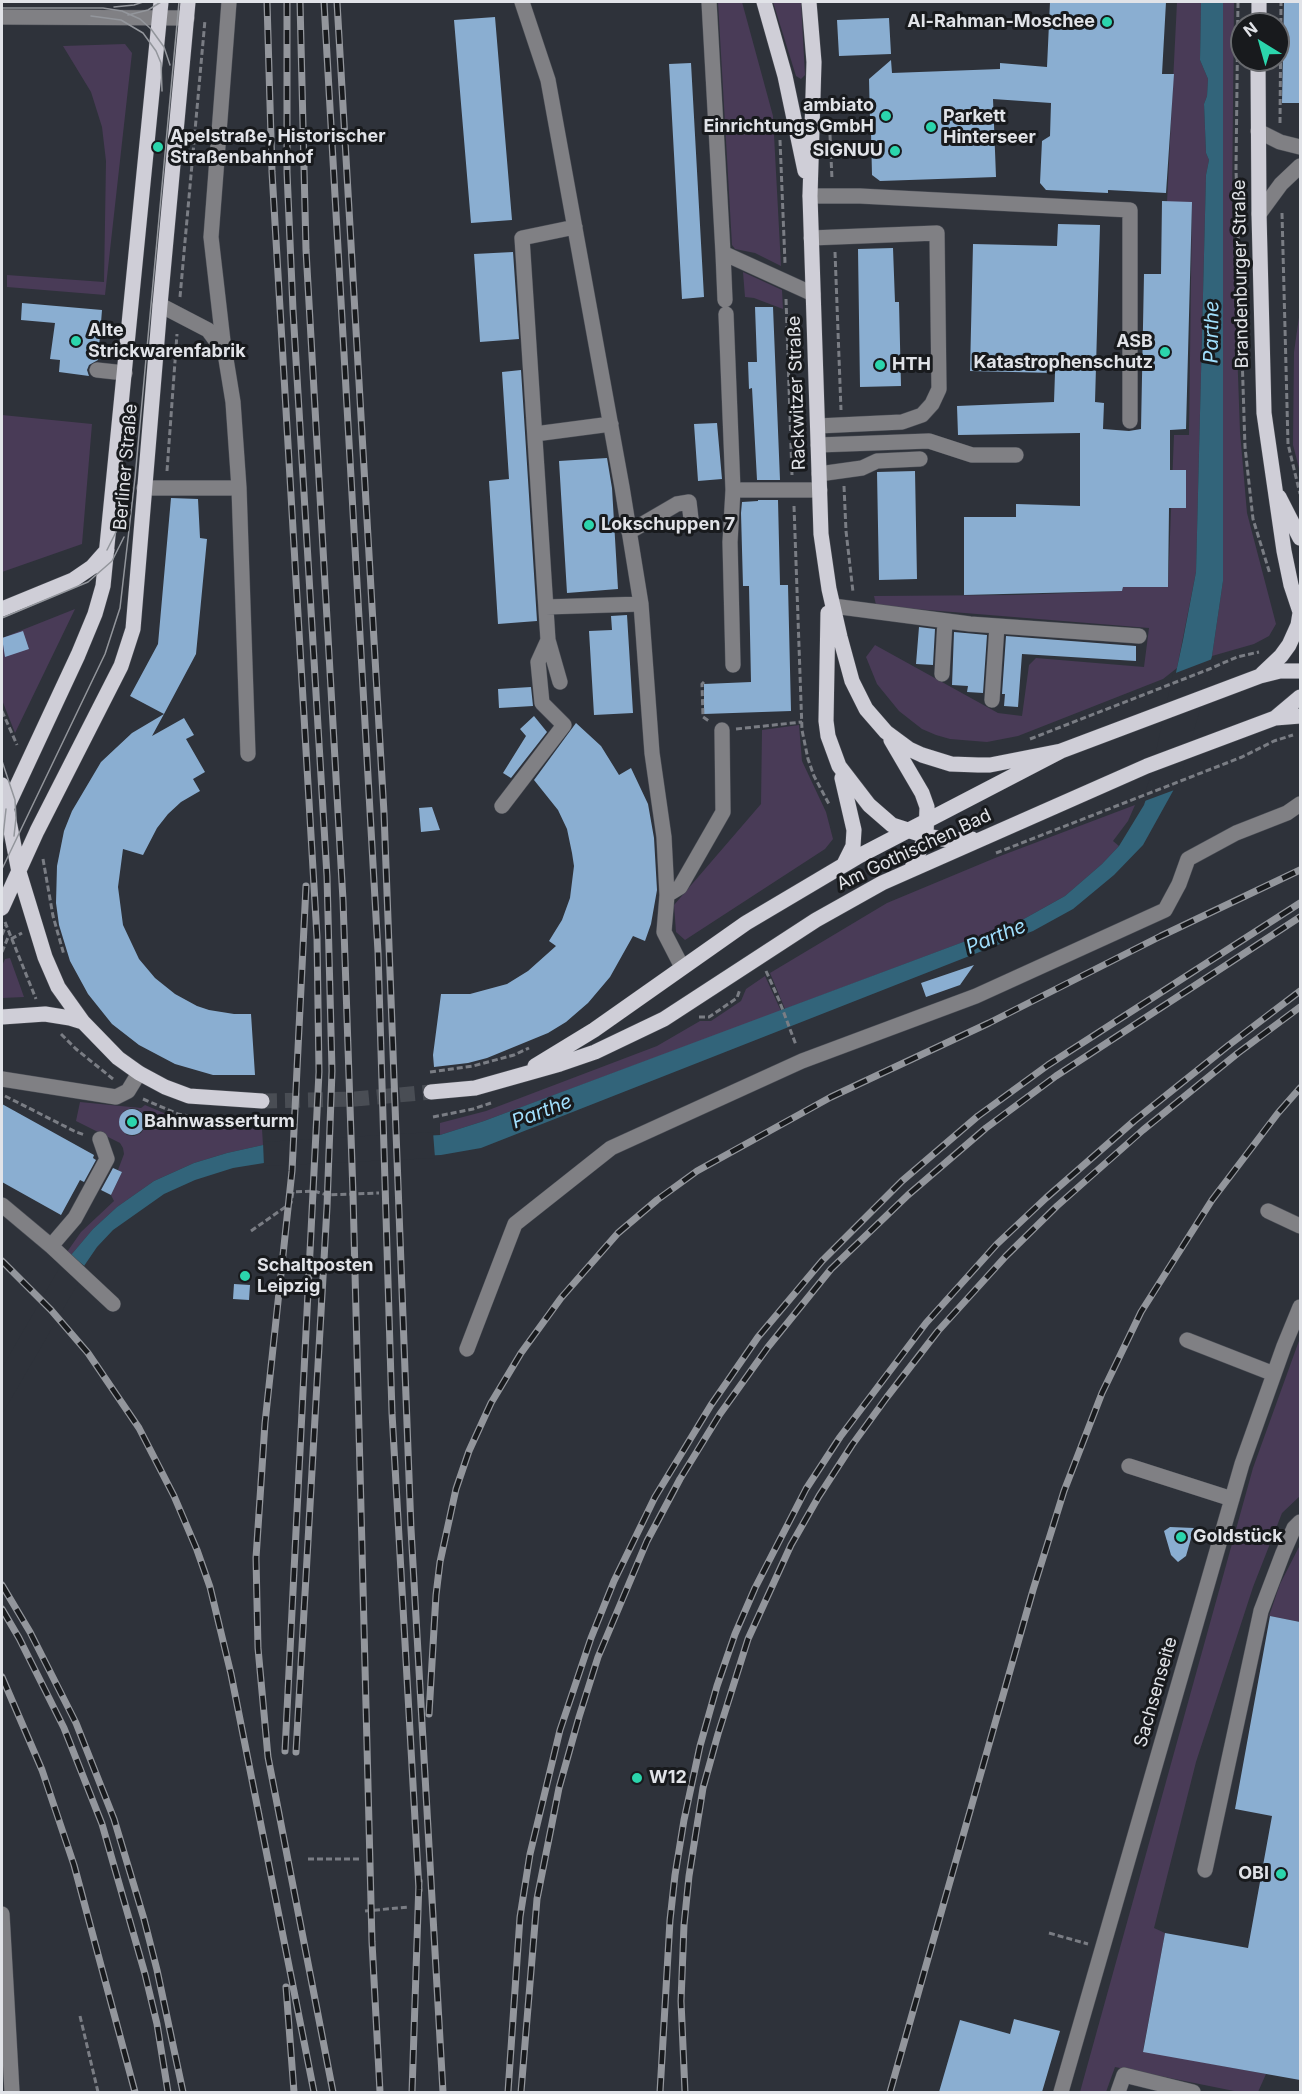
<!DOCTYPE html>
<html>
<head>
<meta charset="utf-8">
<style>
	body { margin:0 }
	#map { position:relative; width:1302px; height:2094px; overflow:hidden; background:#2e323a; font-family:Inter,sans-serif }
	canvas { display:block }
	.frame { position:absolute; inset:0; border:3px solid #e1e3e8; pointer-events:none }
	.north { position:absolute; left:1230px; top:12px; width:60px; height:60px; box-sizing:border-box; background:#181a1d; border:2px solid #686a6e; border-radius:50%; rotate:323deg; font-size:16px; font-weight:700; line-height:24px; text-align:center; color:#e1e3e8 }
	.north::after { content:''; display:block; margin:auto; width:21px; height:27px; background:#2bd5ac; clip-path:polygon(50% 0,100% 100%,50% 72%,0 100%) }
</style>
</head>
<body>
<div id="map">
<canvas width="1302" height="2094"></canvas>
<div class="frame"></div>
<div class="north">N</div>
</div>
<script>
const g = document.querySelector('canvas').getContext('2d');
g.lineJoin = 'round';
function fillPath(path, color) { g.fillStyle = color; g.fill(path, 'evenodd'); }
const shape = rows => new Path2D(rows.map(r => 'M' + r).join(''));
function stroke(path, color, width, dash) { g.strokeStyle = color; g.lineWidth = width; g.lineCap = dash ? 'butt' : 'round'; g.setLineDash(dash || []); g.stroke(path); }
function write(font, color, halo, rows, align = 'center') {
  g.font = font + ' Inter,sans-serif'; g.lineWidth = 6; g.setLineDash([]); g.textBaseline = 'middle'; g.strokeStyle = halo; g.fillStyle = color; for (const [text, x, y, turn = 0] of rows) {
    g.save(); g.translate(x, y); g.rotate((+turn || 0) * Math.PI / 180); g.textAlign = isNaN(turn) ? turn : align; if (halo) g.strokeText(text, 0, 0); g.fillText(text, 0, 0); g.restore();
  }
}
fillPath(shape([
	[718,2,742,2,773,116,781,266,755,253,735,249,732,245],
	[773,2,801,2,805,75,801,79,796,76],
	[1177,2,1201,2,1200,60,1208,79,1207,96,1204,104,1206,153,1209,160,1206,175,1196,572,1177,668,1163,679,1018,736,987,742,950,739,936,735,922,729,899,711,877,684,866,657,875,645,998,713,1022,716,1029,665,1036,658,1144,667,1149,628,903,608,876,605,874,596,1016,595,1122,591,1123,587,1168,587,1174,435,1189,435,1192,202,1167,202],
	[1223,2,1234,2,1232,207,1240,432,1247,513,1276,624,1269,636,1254,644,1212,656,1223,581],
	[125,44,132,53,105,295,7,287,7,275,104,282,106,161,102,127,91,92,63,46],
	[743,272,782,290,783,309,754,298,745,297],
	[1300,310,1300,472,1293,445,1294,352],
	[2,415,92,424,82,544,2,572],
	[75,609,15,733,2,700,2,638],
	[799,725,802,761,826,812,833,839,825,849,685,940,676,932,674,905,761,804,762,730],
	[1135,805,1128,821,1113,841,1119,846,1102,864,1065,896,1022,920,785,1009,770,973,887,903,995,858],
	[10,958,24,997,2,998,2,966,5,959],
	[765,976,781,1011,484,1121,440,1135,440,1123,486,1111,657,1046,700,1021,711,1021,741,1001,746,989],
	[80,1102,141,1108,145,1105,178,1119,225,1127,262,1129,263,1145,227,1153,194,1163,154,1181,117,1207,93,1229,71,1255,67,1252,81,1232,114,1201,111,1195,122,1172,118,1170,124,1154,123,1148,120,1143,76,1121],
	[131,1108,138,1109,143,1114,146,1120,145,1127,141,1133,134,1136,127,1135,122,1130,119,1124,120,1117,124,1111],
	[1300,1338,1300,1496,1282,1513,1253,1587,1196,1762,1154,1928,1165,1933,1143,2051,1266,2074,1258,2092,1239,2092,1115,2067,1106,2092,1080,2092,1253,1468],
	[1300,1545,1300,1622,1269,1616,1280,1584]
]), '#493b57');
fillPath(shape([
	[1201,2,1223,2,1223,581,1212,656,1178,777,1173,791,1143,845,1114,875,1073,909,1033,931,481,1148,441,1155,264,1163,233,1168,195,1180,164,1194,113,1230,97,1247,84,1266,71,1255,93,1229,117,1207,154,1181,194,1163,227,1153,263,1145,440,1135,484,1121,1022,920,1065,896,1102,864,1119,846,1144,805,1154,775,1183,640,1196,572,1206,175,1209,160,1206,153,1204,104,1207,96,1208,79,1200,60]
]), '#32647a');
fillPath(shape([
	[1215,658,1177,789,1142,802,1151,774,1173,674],
	[433,1132,435,1158,264,1166,263,1142],
	[68,1253,87,1268,4,1411,2,1412,2,1368]
]), '#2e323a');
fillPath(shape([
	[1050,2,1166,2,1162,74,1174,74,1166,193,1108,190,1108,193,1046,190,1040,183,1042,141,1050,136,1051,103,993,99,996,177,880,181,872,175,871,133,868,131,868,123,870,121,869,79,891,60,892,73,1000,69,1000,63,1047,67],
	[1284,2,1300,2,1300,103,1282,103],
	[495,17,512,220,471,223,454,20],
	[889,18,891,54,839,56,837,20],
	[691,63,704,297,682,299,669,64],
	[1162,201,1192,202,1186,429,1170,430,1170,470,1186,470,1186,508,1169,508,1168,587,1123,587,1122,591,964,595,964,517,1016,517,1016,504,1080,506,1080,433,958,435,957,406,1054,402,1055,373,970,371,973,244,1057,246,1058,224,1100,225,1095,402,1104,403,1103,429,1129,431,1141,429,1144,274,1161,274],
	[893,248,895,302,899,302,901,386,860,387,858,249],
	[513,252,519,339,480,342,474,254],
	[22,303,102,310,98,360,89,365,87,370,89,376,59,372,60,360,50,359,55,323,21,320],
	[755,307,773,307,780,480,757,480,752,388,749,389,748,362,757,362],
	[521,370,537,621,498,624,489,481,509,479,502,372],
	[717,423,722,479,698,481,694,424],
	[607,458,612,488,618,589,567,593,559,461],
	[915,471,917,579,879,580,877,472],
	[171,498,198,499,200,538,207,539,196,654,164,714,130,696,158,644],
	[758,500,778,500,780,585,788,585,791,711,704,714,704,684,751,682,749,586,743,586,741,513,742,502,758,501],
	[627,615,633,713,594,715,589,631,612,630,611,616],
	[919,627,935,629,933,665,916,664],
	[23,631,29,649,5,657,2,638],
	[954,632,987,635,983,693,967,692,968,686,952,685],
	[1006,636,1136,646,1136,661,1022,654,1018,707,1004,706,1005,694,1002,694],
	[531,687,533,706,499,708,498,689],
	[164,714,152,736,184,718,194,735,186,739,205,772,193,779,200,791,181,802,168,814,157,828,143,855,123,849,118,887,123,925,139,959,155,978,175,994,197,1006,209,1010,234,1014,251,1014,255,1075,213,1075,175,1064,139,1045,112,1024,88,994,70,961,59,925,56,903,57,866,64,831,72,811,101,762,132,733],
	[534,716,547,732,511,778,503,773,526,736,520,729],
	[576,723,601,746,619,775,631,768,648,804,654,838,657,890,651,924,645,941,633,936,610,977,588,1003,566,1022,548,1033,487,1058,468,1063,434,1067,433,1055,441,994,470,994,507,984,528,971,556,946,549,941,562,920,570,898,574,866,572,853,567,829,558,810,534,780],
	[432,807,440,830,421,832,419,808],
	[974,965,960,985,926,997,921,983],
	[2,1104,94,1155,93,1158,96,1160,84,1182,80,1180,61,1215,2,1182],
	'119 1122a13 13 0 1 1 26 0a13 13 0 1 1-26 0Z',
	[113,1168,122,1172,111,1195,101,1190],
	[234,1284,250,1285,249,1300,233,1299],
	[1170,1527,1194,1528,1186,1556,1178,1562,1171,1555,1164,1531],
	[1270,1616,1300,1622,1300,2080,1143,2052,1165,1933,1248,1948,1272,1816,1235,1809],
	[1014,2019,1060,2031,1042,2092,939,2092,960,2020,1010,2034]
]), '#8aaed1');
stroke(shape([
	[262,1101,355,1099,431,1092]
]), '#494d54', 15, [15, 8]);
const minor = shape([
	[522,2,548,80,622,487,641,604,652,753,664,837,667,895,664,932,682,967],
	[709,2,723,253,813,294],
	[2,17,187,18],
	[1258,131,1280,142,1300,147],
	[810,196,860,196,1130,210,1130,421],
	[1259,214,1281,184,1300,166],
	[811,238,937,233,939,389,932,404,922,415,902,422,818,426],
	[723,253,725,300],
	[160,305,208,330,225,353,233,402,239,488,248,754],
	[726,314,733,490],
	[224,350,211,237,229,2],
	[97,370,125,373],
	[535,434,611,424],
	[818,445,929,441,972,455,1016,455],
	[819,474,862,468,877,461,920,459],
	[144,488,239,488],
	[629,532,677,504,689,502,691,519],
	[833,606,970,624,1139,636],
	[546,607,641,604],
	[733,665,730,542,733,490,820,490],
	[942,674,945,621],
	[560,682,548,640,522,238,575,227],
	[992,700,997,626],
	[502,806,564,725,542,703,538,662,548,640],
	[667,895,680,887,723,812,722,730],
	[2,1079,116,1097,128,1091,139,1073],
	[2,1205,51,1246,113,1304],
	[1268,1211,1300,1226],
	[51,1246,75,1218,107,1159,100,1139],
	[1187,1340,1274,1374],
	[467,1349,515,1224,611,1148,802,1061,976,996,1165,910,1179,884,1188,859,1236,833,1287,813,1300,804],
	[1129,1466,1232,1499],
	[1205,1870,1261,1611,1283,1553,1294,1528,1300,1522],
	[2,1914,12,2092],
	[1061,2092,1242,1464,1284,1346,1300,1307],
	[1118,2092,1124,2075,1193,2092]
]);
const major = shape([
	[764,2,785,76,805,171],
	[809,2,814,62,810,196,821,534,829,589,840,637,852,681,866,709,886,732,909,749,922,755,951,764,978,765,990,765,1061,751],
	[1259,24,1259,2],
	[1258,60,1259,214,1264,413,1284,551,1291,585,1300,612],
	[1279,497,1300,538],
	[2,609,73,580,92,567,107,550],
	[828,613,826,721,828,736,839,766,869,805,892,825,926,836,949,840,972,839],
	[1262,674,1281,656,1289,645,1298,625,1300,613],
	[1275,718,1300,697],
	[891,740,922,793,927,807,926,836,911,870],
	[842,778,854,830,853,846,844,864],
	[2,785,19,872,45,957,58,987,83,1022,118,1058,139,1073,165,1087,189,1096,262,1101],
	[2,818,78,655,95,614,103,586,161,2],
	[2,908,37,831,121,666,133,629,160,305,188,2],
	[2,1017,45,1014,70,1018,83,1022],
	[535,1066,594,1030,746,923,859,856,1061,751,1260,676,1280,671,1300,671],
	[431,1092,475,1088,560,1064,595,1052,664,1019,816,920,882,883,1147,766,1275,718,1300,716]
]);
stroke(minor, '#4b4e56', 16);
stroke(major, '#4b4e56', 16);
stroke(shape([
	[1238,2,1236,169,1245,447,1253,519,1270,574],
	[1280,123,1281,2],
	[830,135,832,179],
	[780,140,785,263],
	[1282,213,1288,444,1300,494],
	[835,252,841,410],
	[180,297,205,20],
	[786,299,792,475],
	[167,471,177,334],
	[844,486,846,531,853,592],
	[794,506,802,730,808,759,814,776,830,806],
	[704,682,702,684,703,717,709,721],
	[2,711,17,745],
	[736,729,802,722],
	[1030,739,1207,670,1237,657,1259,652],
	[996,853,1242,757,1274,741,1293,735],
	[43,859,53,916,64,955],
	[5,922,36,999],
	[2,935,6,925],
	[11,939,22,933],
	[2,952,9,935],
	[766,971,779,1000,796,1045],
	[699,1017,709,1017,737,998,740,989],
	[61,1034,76,1049,113,1079],
	[430,1072,473,1066,514,1055,529,1048],
	[5,1096,76,1132,85,1135],
	[143,1099,178,1114,226,1122,263,1124],
	[433,1117,473,1109,491,1103],
	[251,1231,291,1203,293,1192,314,1191,327,1195,379,1193],
	[308,1859,359,1859],
	[365,1911,409,1907],
	[1049,1933,1088,1944],
	[80,2016,98,2092]
]), '#7a7d84', 3, [6, 3]);
stroke(minor, '#808084', 15);
stroke(major, '#cfced7', 15);
stroke(shape([
	[114,7,134,5,143,2],
	[2,8,103,8,122,11,140,19,151,29,164,47,170,65],
	[128,15,148,10,161,2],
	[91,16,121,20,143,33,156,51,161,63,162,91],
	[107,550,120,524,125,495],
	[2,618,88,582,112,561,124,537],
	[2,761,15,800,16,818,14,836],
	[2,846,6,809],
	[2,869,105,654,120,608,135,478,179,2]
]), '#93969c', 1.5);
const rail = shape([
	[267,2,272,172,317,937,319,1072,285,1751],
	[287,2,287,172,293,310,327,876,332,1071,327,1207,296,1752],
	[300,2,306,250,343,900,353,1194,372,1942,380,2092],
	[324,2,378,952,392,1413,419,1890],
	[337,2,384,813,411,1529,443,2092],
	[306,886,292,1171,265,1423,256,1558,258,1648,268,1757,333,2092],
	[2,1261,51,1310,88,1353,139,1428,174,1496,197,1550,210,1587,231,1674,314,2092],
	[2,1585,30,1632,76,1723,114,1819,144,1919,157,1970,183,2092],
	[2,1609,19,1638,64,1728,102,1824,145,1974,157,2024,168,2092],
	[2,1677,42,1770,74,1865,135,2092],
	[429,1714,436,1595,440,1562,456,1489,469,1451,491,1403,521,1353,561,1298,618,1233,657,1200,697,1171,831,1097,989,1023,1161,936,1300,870],
	[286,1987,294,2092],
	[412,2092,419,1881],
	[508,2092,520,1917,530,1854,560,1730,591,1638,614,1581,655,1497,711,1405,758,1337,822,1261,902,1181,978,1116,1048,1065,1300,903],
	[521,2092,537,1899,559,1788,579,1717,598,1657,647,1541,680,1479,720,1414,768,1347,831,1269,908,1195,986,1128,1056,1076,1300,917],
	[660,2092,670,1920,675,1875,684,1820,700,1746,717,1686,735,1634,755,1588,806,1489,840,1437,926,1323,997,1244,1046,1198,1134,1121,1229,1045,1300,991],
	[685,2092,681,2001,684,1925,689,1876,703,1788,718,1734,748,1639,791,1545,819,1496,852,1445,887,1397,938,1331,1006,1256,1057,1206,1143,1130,1238,1053,1300,1007],
	[890,2092,1033,1590,1064,1491,1102,1393,1141,1312,1212,1200,1278,1113,1300,1088]
]);
stroke(rail, '#93969c', 7);
stroke(rail, '#181a1d', 4.5, [14]);
for (const [x, y, r, color] of [
	[1107,22,6,"#2bd5ac"],
	[886,116,6,"#2bd5ac"],
	[931,127,6,"#2bd5ac"],
	[158,147,6,"#2bd5ac"],
	[895,151,6,"#2bd5ac"],
	[76,341,6,"#2bd5ac"],
	[1165,352,6,"#2bd5ac"],
	[880,365,6,"#2bd5ac"],
	[589,525,6,"#2bd5ac"],
	[132,1122,6,"#2bd5ac"],
	[245,1276,6,"#2bd5ac"],
	[1181,1537,6,"#2bd5ac"],
	[637,1778,6,"#2bd5ac"],
	[1281,1874,6,"#2bd5ac"]
]) { const dot = new Path2D(); dot.arc(x, y, r, 0, 2 * Math.PI); g.fillStyle = color; g.fill(dot); stroke(dot, '#181a1d', 2); }
write('bold 18px', '#e1e3e8', '#181a1d', [
	["Al-Rahman-Moschee",1095,22,"right"],
	["ambiato",874,106,"right"],
	["Einrichtungs GmbH",874,127,"right"],
	["Parkett",943,117],
	["Hinterseer",943,138],
	["Apelstraße, Historischer",170,137],
	["Straßenbahnhof",170,158],
	["SIGNUU",883,151,"right"],
	["Alte",88,331],
	["Strickwarenfabrik",88,352],
	["ASB",1153,342,"right"],
	["Katastrophenschutz",1153,363,"right"],
	["HTH",892,365],
	["Lokschuppen 7",601,525],
	["Bahnwasserturm",144,1122],
	["Schaltposten",257,1266],
	["Leipzig",257,1287],
	["Goldstück",1193,1537],
	["W12",649,1778],
	["OBI",1269,1874,"right"]
], 'left');
write('18px', '#e1e3e8', '#181a1d', [
	["Brandenburger Straße",1241,274,-91],
	["Rackwitzer Straße",797,393,-92],
	["Berliner Straße",126,467,-85],
	["Am Gothischen Bad",914,850,-25],
	["Sachsenseite",1156,1692,-74]
]);
write('italic 20px', '#a1dffd', '#181a1d', [
	["Parthe",1212,332,-89],
	["Parthe",996,937,-22],
	["Parthe",542,1112,-21]
]);
</script>
</body>
</html>
